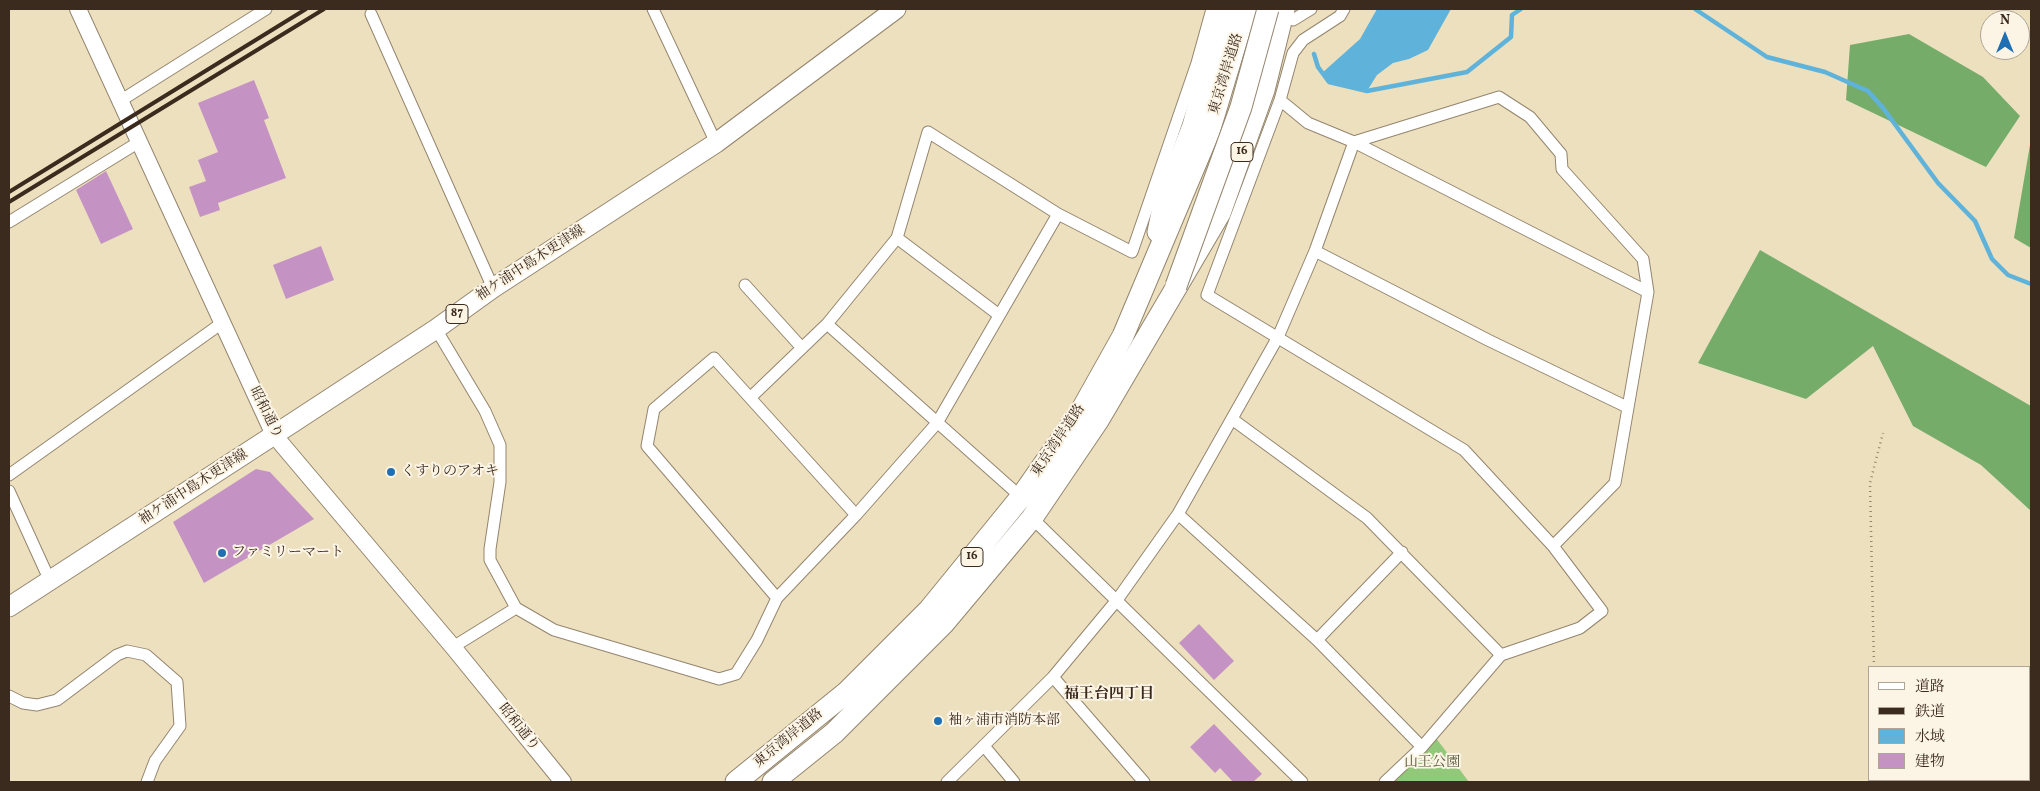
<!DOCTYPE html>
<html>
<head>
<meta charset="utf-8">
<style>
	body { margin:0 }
	#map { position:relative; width:2040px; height:791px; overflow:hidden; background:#ede0bf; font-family:Vollkorn,"Noto Serif JP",serif }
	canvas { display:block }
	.frame { position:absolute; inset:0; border:10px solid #3b2a1e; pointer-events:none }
	.legend { position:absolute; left:1868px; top:666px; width:162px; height:115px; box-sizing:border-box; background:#fcf5e5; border:1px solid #afa495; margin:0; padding:6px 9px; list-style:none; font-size:15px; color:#3b2a1e }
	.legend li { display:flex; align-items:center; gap:10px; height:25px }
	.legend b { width:25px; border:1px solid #afa495 }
	.north { position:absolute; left:1980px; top:10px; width:50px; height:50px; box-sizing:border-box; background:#fcf5e5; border:1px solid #afa495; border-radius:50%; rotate:0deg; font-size:14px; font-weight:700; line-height:20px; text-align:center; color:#3b2a1e }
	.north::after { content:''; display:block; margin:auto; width:18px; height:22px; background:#1f6fb2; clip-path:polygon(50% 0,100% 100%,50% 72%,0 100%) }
</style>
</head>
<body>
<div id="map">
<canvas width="2040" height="791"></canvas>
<div class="frame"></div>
<ul class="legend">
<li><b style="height:6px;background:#fff"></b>道路</li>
<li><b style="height:6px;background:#3b2a1e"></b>鉄道</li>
<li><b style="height:14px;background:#5fb3db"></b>水域</li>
<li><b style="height:14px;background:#c593c3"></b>建物</li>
</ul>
<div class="north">N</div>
</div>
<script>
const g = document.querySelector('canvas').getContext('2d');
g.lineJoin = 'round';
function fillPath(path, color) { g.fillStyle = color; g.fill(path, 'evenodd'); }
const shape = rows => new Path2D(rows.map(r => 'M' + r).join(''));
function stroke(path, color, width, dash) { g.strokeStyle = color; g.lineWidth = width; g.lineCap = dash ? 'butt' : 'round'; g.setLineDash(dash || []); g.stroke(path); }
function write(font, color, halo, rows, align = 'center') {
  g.font = font + ' Vollkorn,"Noto Serif JP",serif'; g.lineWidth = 4; g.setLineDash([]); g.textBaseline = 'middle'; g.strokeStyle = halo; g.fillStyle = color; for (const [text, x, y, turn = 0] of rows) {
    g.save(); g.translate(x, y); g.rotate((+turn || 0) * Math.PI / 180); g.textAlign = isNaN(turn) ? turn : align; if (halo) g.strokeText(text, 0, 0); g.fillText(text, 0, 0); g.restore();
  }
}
fillPath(shape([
	[1433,734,1469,782,1385,782]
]), '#92c87a');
fillPath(shape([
	[1909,34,1983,77,2020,116,1986,167,1846,100,1850,45],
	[2031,139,2031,248,2014,238],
	[1760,250,2031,406,2031,511,1981,465,1913,426,1873,346,1806,399,1698,363]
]), '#75ac6a');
fillPath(shape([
	[1377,9,1451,9,1428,50,1409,59,1393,63,1377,75,1367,91,1329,82,1322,73,1360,39]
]), '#5fb3db');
stroke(shape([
	[1695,9,1767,57,1825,72,1868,91,1883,108,1938,183,1975,221,1992,259,2008,275,2031,284],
	[1314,54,1318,67,1329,82,1367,91,1467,72,1511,37,1512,15,1521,9]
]), '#5fb3db', 4.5);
fillPath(shape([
	[254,80,269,118,264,120,286,178,218,203,220,210,200,217,189,187,206,181,198,160,218,152,198,103],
	[106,171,133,229,101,244,76,190],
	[321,246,334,280,286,299,273,265],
	[256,469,270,472,314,519,204,583,173,522],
	[1199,624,1234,661,1214,680,1179,643],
	[1214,724,1262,774,1253,782,1233,782,1220,768,1215,773,1190,747]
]), '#c593c3');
const street = shape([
	[653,9,716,143],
	[1344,9,1340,16,1303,40,1293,53,1280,100,1308,123,1354,142,1648,292],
	[371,14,493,288],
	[1293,20,1311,9],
	[1280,100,1207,295,1464,450,1553,546,1602,611,1580,628,1501,655,1422,747,1385,782],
	[120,101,266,9],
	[9,222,139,142],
	[897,238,999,315],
	[1315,251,1488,340,1627,407],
	[745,285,802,348],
	[827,324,1021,497],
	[436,329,485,411,500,445,500,482,490,549,490,560,516,608],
	[751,397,827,324,897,238,928,132,1058,214],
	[1232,419,1367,518,1501,655],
	[9,475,222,323],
	[9,491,50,581],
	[1178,514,1317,640,1422,747],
	[1032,518,1302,782],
	[777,598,647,446,654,409,714,358,856,515],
	[1317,640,1402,552],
	[453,647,516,608,554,630,719,679,736,674,757,640,777,598,856,515,937,423,1058,214,1132,252,1197,63,1212,9],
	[1053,677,1144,782],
	[9,696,23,703,37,705,57,700,117,655,127,651,146,655,177,682,180,726,155,761,147,782],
	[984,746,1014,782],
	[947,782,1053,677,1117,600,1178,514,1278,337,1315,251,1354,142,1499,97,1530,117,1561,154,1562,169,1643,259,1648,292,1615,483,1553,546]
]);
const secondary = shape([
	[78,9,274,435,453,647,563,782]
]);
const primary = shape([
	[9,607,274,435,436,329,493,288,716,143,896,9]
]);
const highway = shape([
	[1158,232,1165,198,1193,126,1225,9],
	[736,782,847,692,929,610,1021,497,1081,411,1123,336,1209,132,1246,9],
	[773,782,834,733,944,623,1032,518,1099,419,1220,213,1264,90,1284,9]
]);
stroke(street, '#94856e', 13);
stroke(secondary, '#94856e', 18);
stroke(primary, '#94856e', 21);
stroke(highway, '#94856e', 23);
stroke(shape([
	[1874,667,1870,483,1883,433],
	[1888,782,1888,780]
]), '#94856e', 2.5, [1, 4]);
stroke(street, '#fff', 11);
stroke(secondary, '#fff', 16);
stroke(primary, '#fff', 19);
stroke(highway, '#fff', 21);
stroke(shape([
	[9,192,306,9],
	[9,202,324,9]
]), '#3b2a1e', 4);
const highwayBridge = shape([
	[1176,286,1241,107,1268,9]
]);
stroke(highwayBridge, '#94856e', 23, []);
stroke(highwayBridge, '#fff', 21);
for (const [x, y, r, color] of [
	[391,472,5,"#1f6fb2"],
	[222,553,5,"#1f6fb2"],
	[938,721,5,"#1f6fb2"]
]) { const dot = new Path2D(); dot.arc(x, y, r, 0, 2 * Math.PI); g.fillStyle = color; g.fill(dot); stroke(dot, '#fcf5e5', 2); }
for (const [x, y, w] of [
	[1242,152,22],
	[457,314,22],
	[972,557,22]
]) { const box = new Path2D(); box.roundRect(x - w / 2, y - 9.5, w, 19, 4); g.fillStyle = '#fcf5e5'; g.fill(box); stroke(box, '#3b2a1e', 1); }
write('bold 12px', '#3b2a1e', null, [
	["16",1242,152],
	["87",457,314],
	["16",972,557]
]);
write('14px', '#3b2a1e', '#fcf5e5', [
	["東京湾岸道路",1227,74,-73],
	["袖ケ浦中島木更津線",531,264,-33],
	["昭和通り",265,413,63],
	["東京湾岸道路",1059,441,-56],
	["袖ケ浦中島木更津線",194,488,-33],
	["昭和通り",518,728,51],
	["東京湾岸道路",789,739,-39]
]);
write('14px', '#3b2a1e', '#fcf5e5', [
	["くすりのアオキ",401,472],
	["ファミリーマート",232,553],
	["袖ヶ浦市消防本部",948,721]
], 'left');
write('14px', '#55593a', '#fcf5e5', [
	["山王公園",1432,763]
]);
write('bold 15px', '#3b2a1e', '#fcf5e5', [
	["福王台四丁目",1109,695]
]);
</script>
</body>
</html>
